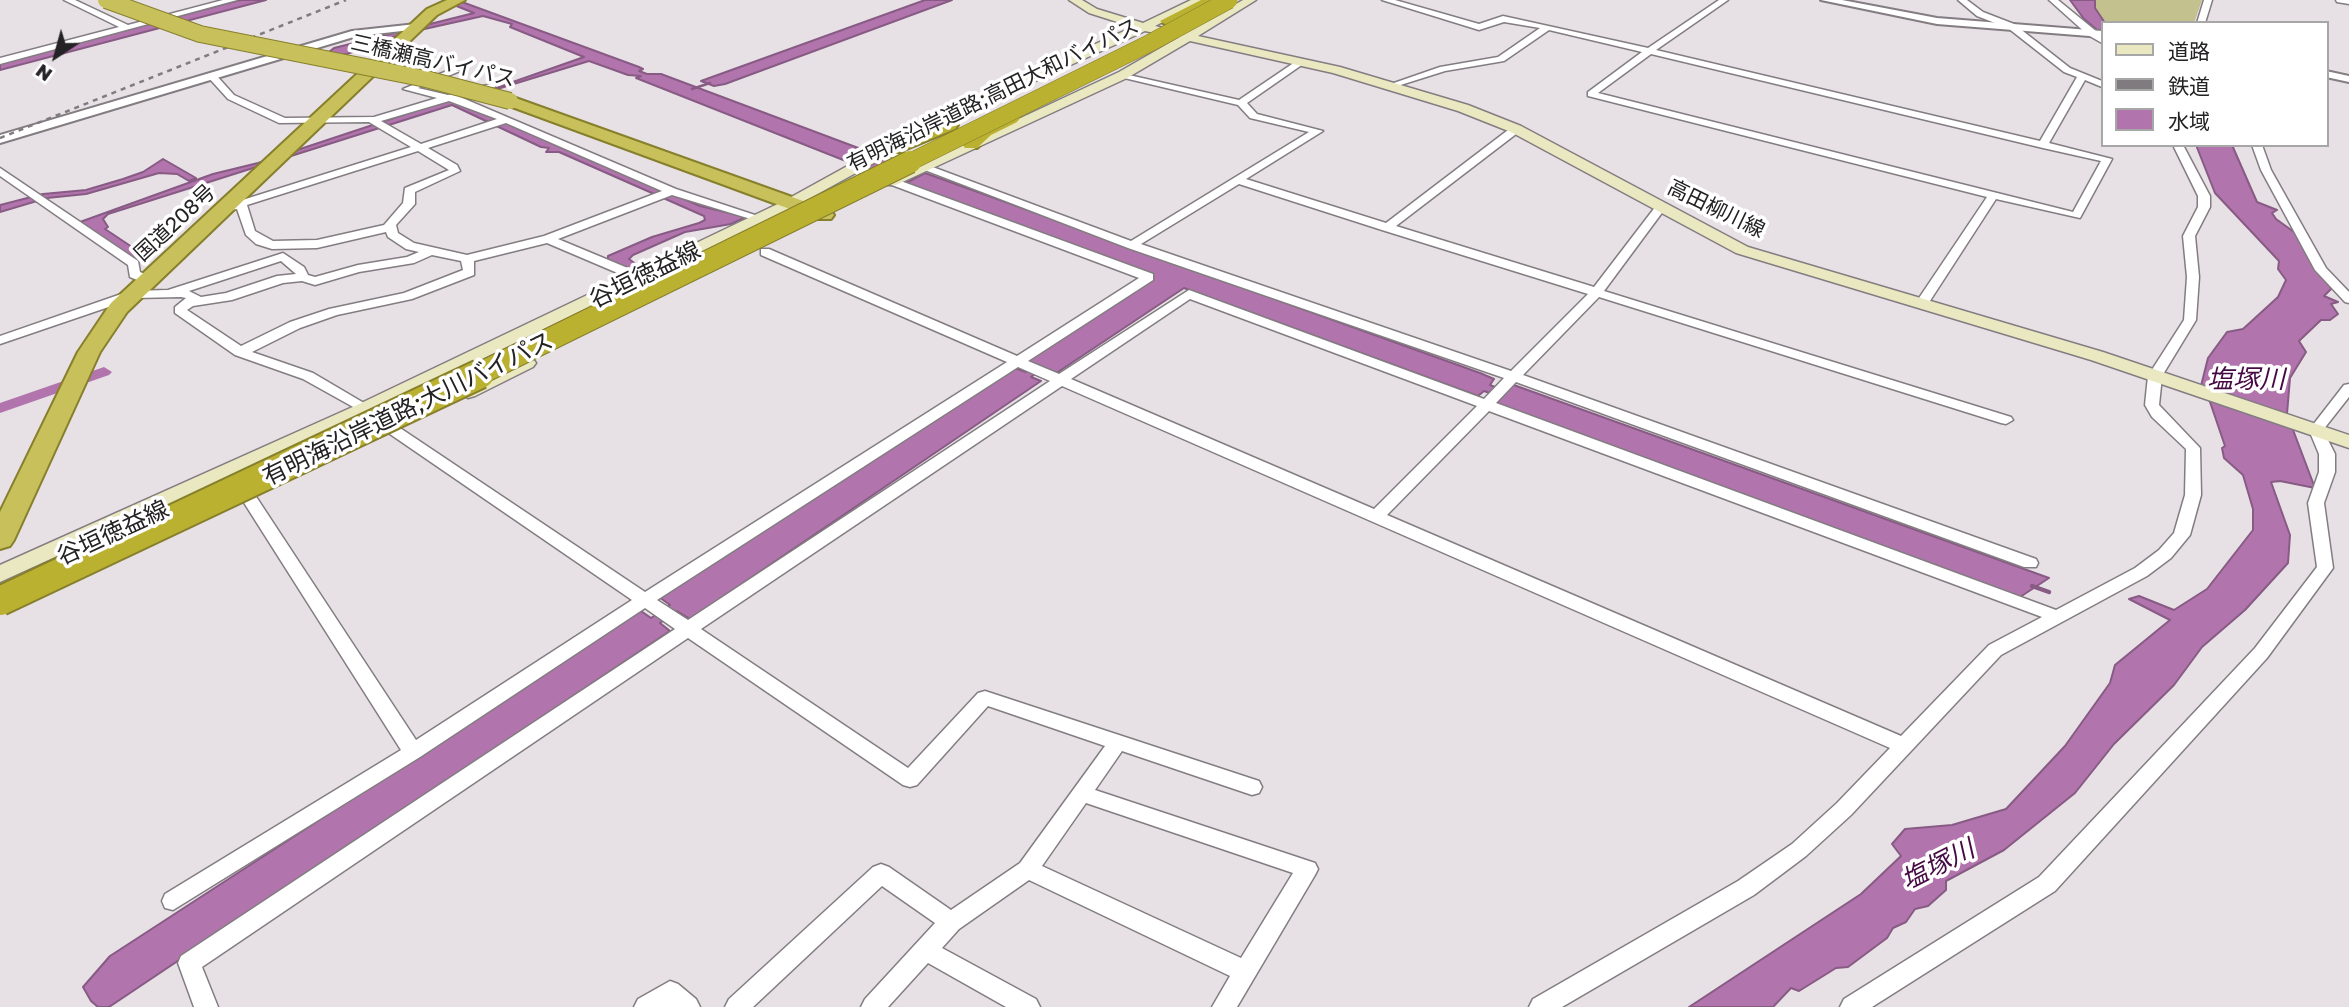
<!DOCTYPE html>
<html>
<head>
<meta charset="utf-8">
<style>
	body { margin:0 }
	#map { position:relative; width:2349px; height:1007px; overflow:hidden; background:#e7e1e6; font-family:"Golos Text","Noto Sans JP",sans-serif }
	canvas { display:block }
	.legend { position:absolute; left:2101px; top:21px; width:228px; height:126px; box-sizing:border-box; background:#fff; border:2px solid #a7a7a7; margin:0; padding:9px 12px; list-style:none; font-size:21px; color:#242224 }
	.legend li { display:flex; align-items:center; gap:14px; height:35px }
	.legend b { width:35px; border:2px solid #a7a7a7 }
	.north { position:absolute; left:21px; top:21px; width:70px; height:70px; -webkit-text-stroke:5px #fff; paint-order:stroke; rotate:216deg; font-size:19px; font-weight:700; line-height:28px; text-align:center; color:#242224 }
	.north::after { content:''; display:block; margin:auto; width:24px; height:32px; background:#242224; clip-path:polygon(50% 0,100% 100%,50% 72%,0 100%) }
</style>
</head>
<body>
<div id="map">
<canvas width="2349" height="1007"></canvas>
<ul class="legend">
<li><b style="height:9px;background:#eae8c1"></b>道路</li>
<li><b style="height:9px;background:#7f7b7e"></b>鉄道</li>
<li><b style="height:19px;background:#b274ad"></b>水域</li>
</ul>
<div class="north">N</div>
</div>
<script>
const g = document.querySelector('canvas').getContext('2d');
g.lineJoin = 'round';
function fillPath(path, color) { g.fillStyle = color; g.fill(path, 'evenodd'); }
const shape = rows => new Path2D(rows.map(r => 'M' + r).join(''));
function stroke(path, color, width, dash) { g.strokeStyle = color; g.lineWidth = width; g.lineCap = dash ? 'butt' : 'round'; g.setLineDash(dash || []); g.stroke(path); }
function write(font, color, halo, rows, align = 'center') {
  g.font = font + ' "Golos Text","Noto Sans JP",sans-serif'; g.lineWidth = 7; g.setLineDash([]); g.textBaseline = 'middle'; g.strokeStyle = halo; g.fillStyle = color; for (const [text, x, y, turn = 0] of rows) {
    g.save(); g.translate(x, y); g.rotate((+turn || 0) * Math.PI / 180); g.textAlign = isNaN(turn) ? turn : align; if (halo) g.strokeText(text, 0, 0); g.fillText(text, 0, 0); g.restore();
  }
}
fillPath(shape([
	[2088,0,2202,0,2194,23,2106,23]
]), '#c3c18d');
const water = shape([
	[240,0,266,0,0,70,0,63,240,0],
	[925,0,952,0,725,84,714,86,701,81,925,0],
	[2070,0,2095,0,2095,8,2105,23,2102,34,2084,19,2070,0],
	[462,2,639,67,643,69,639,71,647,74,661,74,909,167,893,177,866,169,636,78,641,76,628,75,589,61,458,101,700,206,746,217,731,224,685,232,633,255,629,259,641,268,633,272,608,260,608,256,652,237,699,223,705,220,704,216,559,152,546,152,549,148,541,147,452,105,108,214,103,219,108,227,105,229,138,251,142,261,136,262,80,222,213,174,258,163,457,97,493,89,584,57,510,27,512,24,483,16,402,34,347,54,334,56,329,52,334,48,474,13,454,5,462,2],
	[2196,145,2232,145,2257,202,2277,210,2272,213,2276,219,2294,232,2324,271,2331,289,2324,296,2338,302,2331,304,2338,314,2330,320,2321,320,2299,341,2306,352,2290,378,2287,414,2315,488,2280,481,2271,482,2290,535,2288,563,2245,610,2202,647,2174,685,2114,744,2075,793,2004,850,1946,881,1946,890,1928,906,1915,909,1906,922,1893,928,1887,938,1848,967,1836,968,1799,991,1791,988,1773,1007,1689,1007,1861,894,1901,856,1892,844,1905,829,1952,825,2006,809,2065,746,2110,683,2115,665,2170,620,2129,599,2139,596,2174,610,2207,589,2253,530,2253,509,2243,475,2224,458,2222,448,2225,446,2210,402,2201,386,2208,358,2227,332,2243,329,2278,297,2286,280,2278,269,2279,261,2215,193,2196,145],
	[163,159,196,178,189,181,177,174,159,173,86,194,47,198,0,212,0,205,43,194,86,190,123,179,143,172,163,159],
	[925,173,1480,373,1494,379,1490,385,1505,391,1511,384,2049,578,2017,599,1493,402,1498,396,1484,391,1478,396,1184,288,1055,374,1041,370,1031,377,1041,381,690,619,677,611,660,623,670,631,109,1007,98,1007,91,1001,83,987,110,956,641,611,651,618,670,605,659,597,1015,368,1026,372,1034,366,1024,361,1153,277,904,184,925,173]
]);
fillPath(water, '#b274ad');
stroke(water, '#875b84', 2);
stroke(shape([
	[692,89,710,83]
]), '#875b84', 2.5);
stroke(shape([
	[2032,586,2049,592]
]), '#875b84', 4.5);
fillPath(shape([
	[104,367,112,372,109,375,0,413,0,403,104,367]
]), '#b274ad');
const minor = shape([
	[64,0,75,0,128,25,223,0,237,0,0,64,0,58,119,27,64,0],
	[1382,0,1395,0,1479,24,1503,16,1648,48,1719,0,1728,0,1656,50,2040,141,2077,77,2064,72,2008,28,1977,16,1958,0,1967,0,1983,12,2014,24,2070,68,2102,81,2102,87,2085,80,2049,143,2112,159,2080,218,1996,199,1926,307,1921,308,1915,304,1987,197,1588,96,1588,92,1642,52,1549,30,1504,61,1445,71,1391,88,1391,84,1440,67,1498,57,1540,28,1504,22,1479,30,1382,0],
	[1651,54,2043,148,2101,161,2073,212,1598,93,1651,54],
	[2049,0,2058,0,2102,36,2102,43,2088,35,2049,0],
	[2204,0,2212,0,2205,23,2197,23,2204,0],
	[2336,0,2349,0,2349,4,2337,2,2336,0],
	[1298,60,1306,62,1247,103,1257,114,1323,131,1246,179,1386,223,1512,127,1520,127,1520,131,1396,226,1594,287,1656,206,1664,206,1664,210,1604,291,2011,417,2013,420,2006,424,2001,423,1599,297,1523,375,2036,559,2038,563,2036,567,2024,567,1516,382,1496,403,2056,610,2135,568,2159,550,2174,533,2185,495,2186,449,2152,417,2145,405,2148,376,2184,320,2187,277,2183,236,2198,207,2198,196,2173,145,2183,145,2210,196,2210,207,2195,236,2199,277,2196,320,2162,376,2159,405,2200,448,2201,495,2190,535,2171,558,2147,576,2001,655,1851,815,1806,856,1754,895,1562,1007,1529,1007,1533,999,1738,881,1792,844,1837,803,1890,748,1062,386,701,629,908,768,978,693,985,691,1259,781,1262,787,1259,793,1252,795,1122,751,1095,790,1315,863,1318,869,1315,875,1237,1007,1212,1007,1230,976,1029,880,959,929,942,948,1036,999,1040,1007,1006,1007,928,963,888,1007,861,1007,865,999,935,923,882,886,753,1007,725,1007,729,999,873,867,881,864,889,867,951,910,1020,863,1105,746,988,706,917,785,910,787,903,785,688,638,202,967,218,1007,194,1007,178,963,181,956,675,629,645,608,420,757,173,910,165,908,162,901,165,894,401,750,241,498,243,495,255,495,416,740,632,600,387,432,385,429,387,426,397,426,645,592,1007,362,761,255,761,249,769,249,1017,356,1139,278,852,170,852,166,860,166,1153,274,1153,280,1028,361,1059,374,1189,290,1484,399,1504,378,1128,248,878,152,887,150,1131,241,1309,132,1250,118,1238,105,1120,77,1120,73,1239,100,1298,60],
	[1239,184,1382,230,1588,294,1511,371,1141,244,1239,184],
	[1190,299,1477,406,1374,509,1071,379,1190,299],
	[1018,367,1050,381,688,620,657,600,1018,367],
	[1489,411,2042,617,1989,645,1901,736,1387,515,1489,411],
	[1086,803,1293,873,1241,958,1042,866,1086,803],
	[452,69,460,71,418,88,448,95,495,83,495,87,460,97,676,189,764,218,754,220,672,195,558,239,642,274,642,280,634,280,547,243,474,261,474,275,412,299,337,315,300,328,252,352,313,373,369,406,371,409,369,412,364,413,303,379,235,355,175,313,175,307,186,298,181,297,135,298,0,344,0,336,130,291,168,290,283,253,304,267,308,275,315,277,358,265,407,257,419,252,406,249,388,237,386,232,317,248,272,249,256,244,246,235,237,209,217,212,217,208,411,147,369,122,279,123,228,99,208,77,216,75,234,95,285,118,374,117,437,98,403,89,452,69],
	[449,101,497,119,421,144,381,121,449,101],
	[506,123,662,191,544,236,467,255,414,243,398,233,396,225,415,204,415,192,460,171,457,165,428,148,506,123],
	[418,151,449,170,405,188,403,203,384,225,317,240,273,241,255,231,247,205,418,151],
	[432,255,461,261,463,270,404,293,329,309,290,322,241,346,187,310,193,306,232,300,283,283,302,281,315,285,359,272,414,263,432,255],
	[281,261,296,274,277,276,226,293,201,297,189,291,281,261],
	[2252,145,2262,145,2271,170,2326,268,2349,292,2349,303,2345,302,2315,270,2261,170,2252,145],
	[0,168,138,261,140,272,152,277,152,283,144,283,130,277,128,265,0,176,0,168],
	[2349,384,2349,397,2323,430,2335,454,2335,472,2324,503,2333,568,2267,658,2055,891,1872,1007,1840,1007,1844,999,2039,877,2255,648,2317,567,2308,503,2319,472,2319,454,2309,430,2344,385,2349,384],
	[670,981,678,984,696,999,700,1007,634,1007,638,999,670,981]
]);
const tertiary = shape([
	[1821,0,1842,0,1937,18,2102,31,2102,37,1937,24,1821,0],
	[416,24,420,25,420,29,357,36,0,143,0,135,352,31,416,24],
	[2326,71,2349,76,2349,82,2326,77,2326,71]
]);
const secondary = shape([
	[1069,0,1082,0,1097,9,1143,23,1191,0,1205,0,1155,26,1186,33,1243,0,1256,0,1198,36,1340,67,1468,105,1521,126,1748,247,2103,352,2349,435,2349,448,2091,360,1736,253,1511,132,1458,111,1333,73,1190,41,1127,78,896,185,886,185,884,182,1119,72,1178,38,1145,31,959,116,794,207,371,413,0,582,0,565,357,405,784,201,949,110,1133,27,1089,13,1069,0],
	[527,358,533,359,536,363,533,367,475,396,468,398,459,392,527,358]
]);
const trunk = shape([
	[447,0,465,0,437,15,127,312,100,352,14,540,10,546,0,549,0,512,78,352,111,303,427,9,447,0],
	[510,96,831,211,834,215,831,219,817,219,504,104,502,101,510,96]
]);
const motorway = shape([
	[1201,0,1220,0,1173,24,1168,26,1160,21,1201,0],
	[1011,113,1017,114,1020,118,1017,122,991,135,977,148,965,148,962,144,979,127,1011,113],
	[949,120,955,121,958,125,955,129,890,156,883,158,874,152,876,148,949,120]
]);
stroke(minor, '#837d82', 3);
stroke(tertiary, '#837d82', 4);
stroke(secondary, '#837d82', 3);
stroke(trunk, '#867f2c', 4);
stroke(motorway, '#867f2c', 4);
fillPath(minor, '#fff');
fillPath(tertiary, '#fff');
fillPath(secondary, '#eae8c1');
fillPath(trunk, '#c8c05a');
fillPath(motorway, '#bab131');
stroke(shape([
	[0,138,346,0]
]), '#7f7b7e', 2.5, [5, 5]);
const trunkBridge = shape([
	[106,0,200,34,426,79,510,101]
]);
const motorwayBridgeFar2 = shape([
	[906,164,1150,43,1229,0]
]);
const motorwayBridgeFar1 = shape([
	[477,375,910,162]
]);
const motorwayBridge = shape([
	[0,601,480,374]
]);
stroke(trunkBridge, '#867f2c', 18, []);
stroke(motorwayBridgeFar2, '#867f2c', 18, []);
stroke(motorwayBridgeFar1, '#867f2c', 24, []);
stroke(motorwayBridge, '#867f2c', 32, []);
stroke(trunkBridge, '#c8c05a', 16);
stroke(motorwayBridgeFar2, '#bab131', 17);
stroke(motorwayBridgeFar1, '#bab131', 22);
stroke(motorwayBridge, '#bab131', 28);
write('21px', '#242224', '#fff', [
	["三橋瀬高バイパス",433,61,13],
	["有明海沿岸道路;高田大和バイパス",993,95,-26],
	["高田柳川線",1716,209,26],
	["国道208号",175,223,-43]
]);
write('24px', '#242224', '#fff', [
	["谷垣徳益線",645,275,-26],
	["有明海沿岸道路;大川バイパス",408,409,-26],
	["谷垣徳益線",113,533,-25]
]);
write('italic 26px', '#450a43', '#fff', [
	["塩塚川",2246,380],
	["塩塚川",1938,865,-27]
]);
</script>
</body>
</html>
